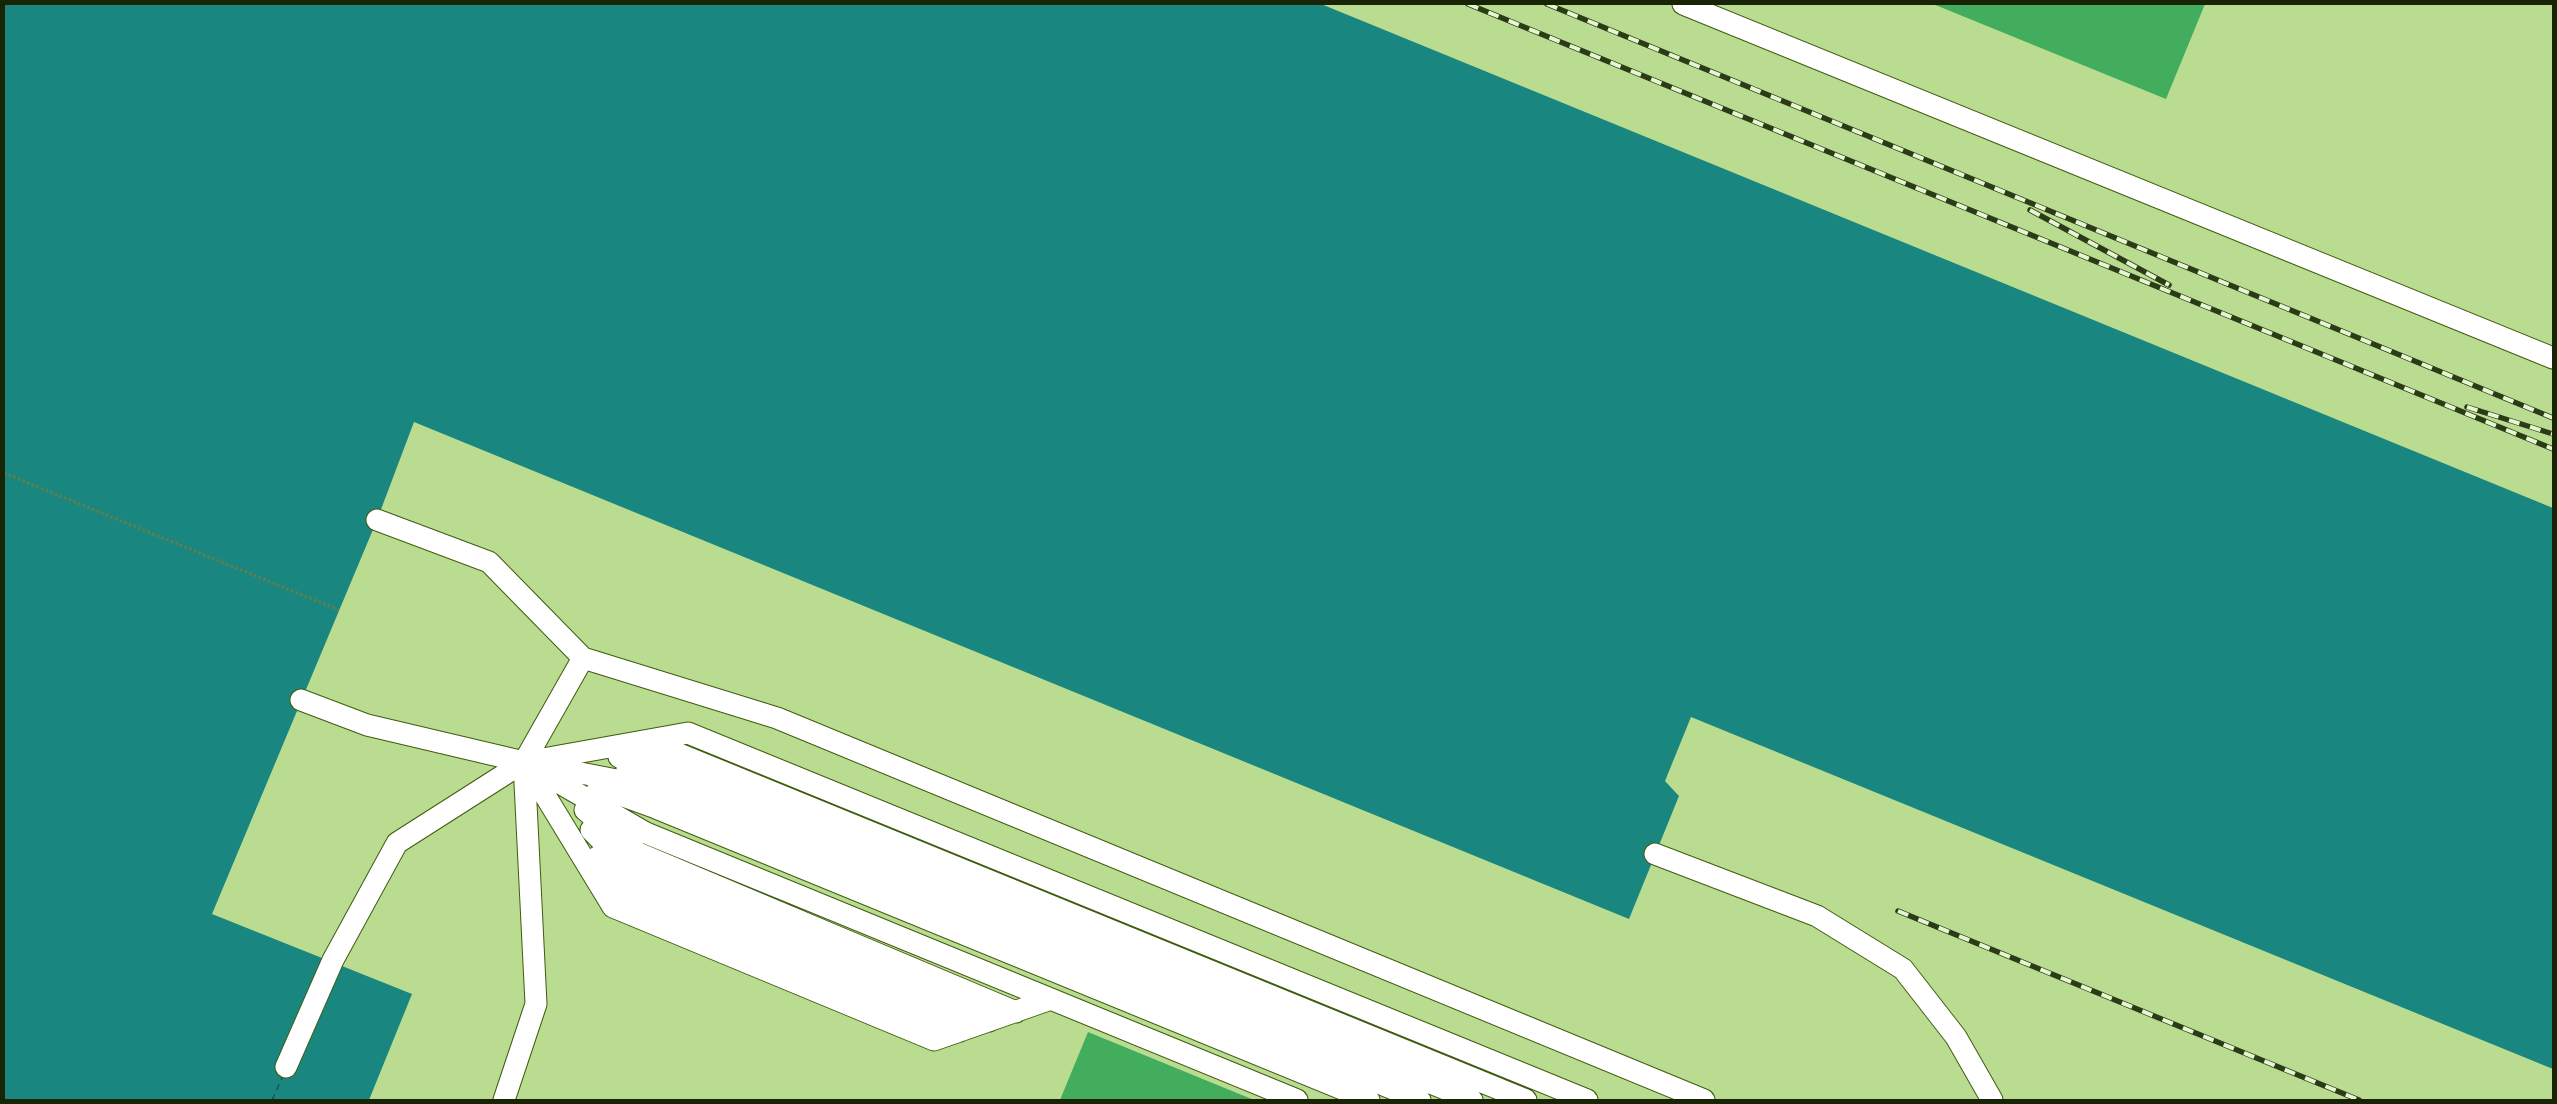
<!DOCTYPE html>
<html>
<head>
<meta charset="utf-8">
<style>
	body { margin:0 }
	#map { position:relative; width:2557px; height:1104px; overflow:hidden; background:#badc90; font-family:"PT Sans",sans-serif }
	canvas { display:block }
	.frame { position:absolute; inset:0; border:5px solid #182406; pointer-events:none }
</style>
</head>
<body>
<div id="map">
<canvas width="2557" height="1104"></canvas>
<div class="frame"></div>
</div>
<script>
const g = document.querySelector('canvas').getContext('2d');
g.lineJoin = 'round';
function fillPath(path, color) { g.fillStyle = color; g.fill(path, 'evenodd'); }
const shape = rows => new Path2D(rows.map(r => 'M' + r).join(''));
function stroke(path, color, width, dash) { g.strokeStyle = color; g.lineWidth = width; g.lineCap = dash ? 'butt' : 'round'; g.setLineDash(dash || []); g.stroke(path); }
fillPath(shape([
	[4,4,1321,4,2553,508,2553,1069,1691,717,1665,781,1679,796,1629,919,414,422,377,520,212,914,412,994,369,1100,4,1100]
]), '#198780');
stroke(shape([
	[272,1100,283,1076]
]), '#1a3936', 1, [6, 5]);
fillPath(shape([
	[1933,4,2205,4,2166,99],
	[1088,1032,1254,1100,1060,1100]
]), '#42ad5c');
const service = shape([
	[1683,4,2553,358],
	[377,520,489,562,583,658],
	[301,700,367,725,524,762,663,789,1420,1100],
	[619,757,679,754,1526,1100],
	[537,760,688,733,1587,1100],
	[526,764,613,907,934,1040,1051,999],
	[627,768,671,771,1472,1100],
	[537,770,646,833,1297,1100],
	[598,787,656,808,1369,1100],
	[585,810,638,853,1016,1012],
	[591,830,632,871,989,1021],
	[1655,854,1817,916,1903,969,1956,1037,1992,1100],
	[597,857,621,888,960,1031],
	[286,1067,333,960,397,843,524,762,583,658,777,718,1704,1100],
	[504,1100,536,1004,524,763]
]);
stroke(service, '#3f5c0e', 23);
stroke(shape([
	[4,473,339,610]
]), '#667d49', 3, [2.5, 2.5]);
stroke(service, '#fff', 21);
const rail = shape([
	[1468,4,2553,449],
	[1547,4,2553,418],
	[2030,210,2169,285],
	[2467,407,2553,434],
	[1898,911,2359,1100]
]);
stroke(rail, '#2c3b17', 5.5);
stroke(rail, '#e5f7d1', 4, [11]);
</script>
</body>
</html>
